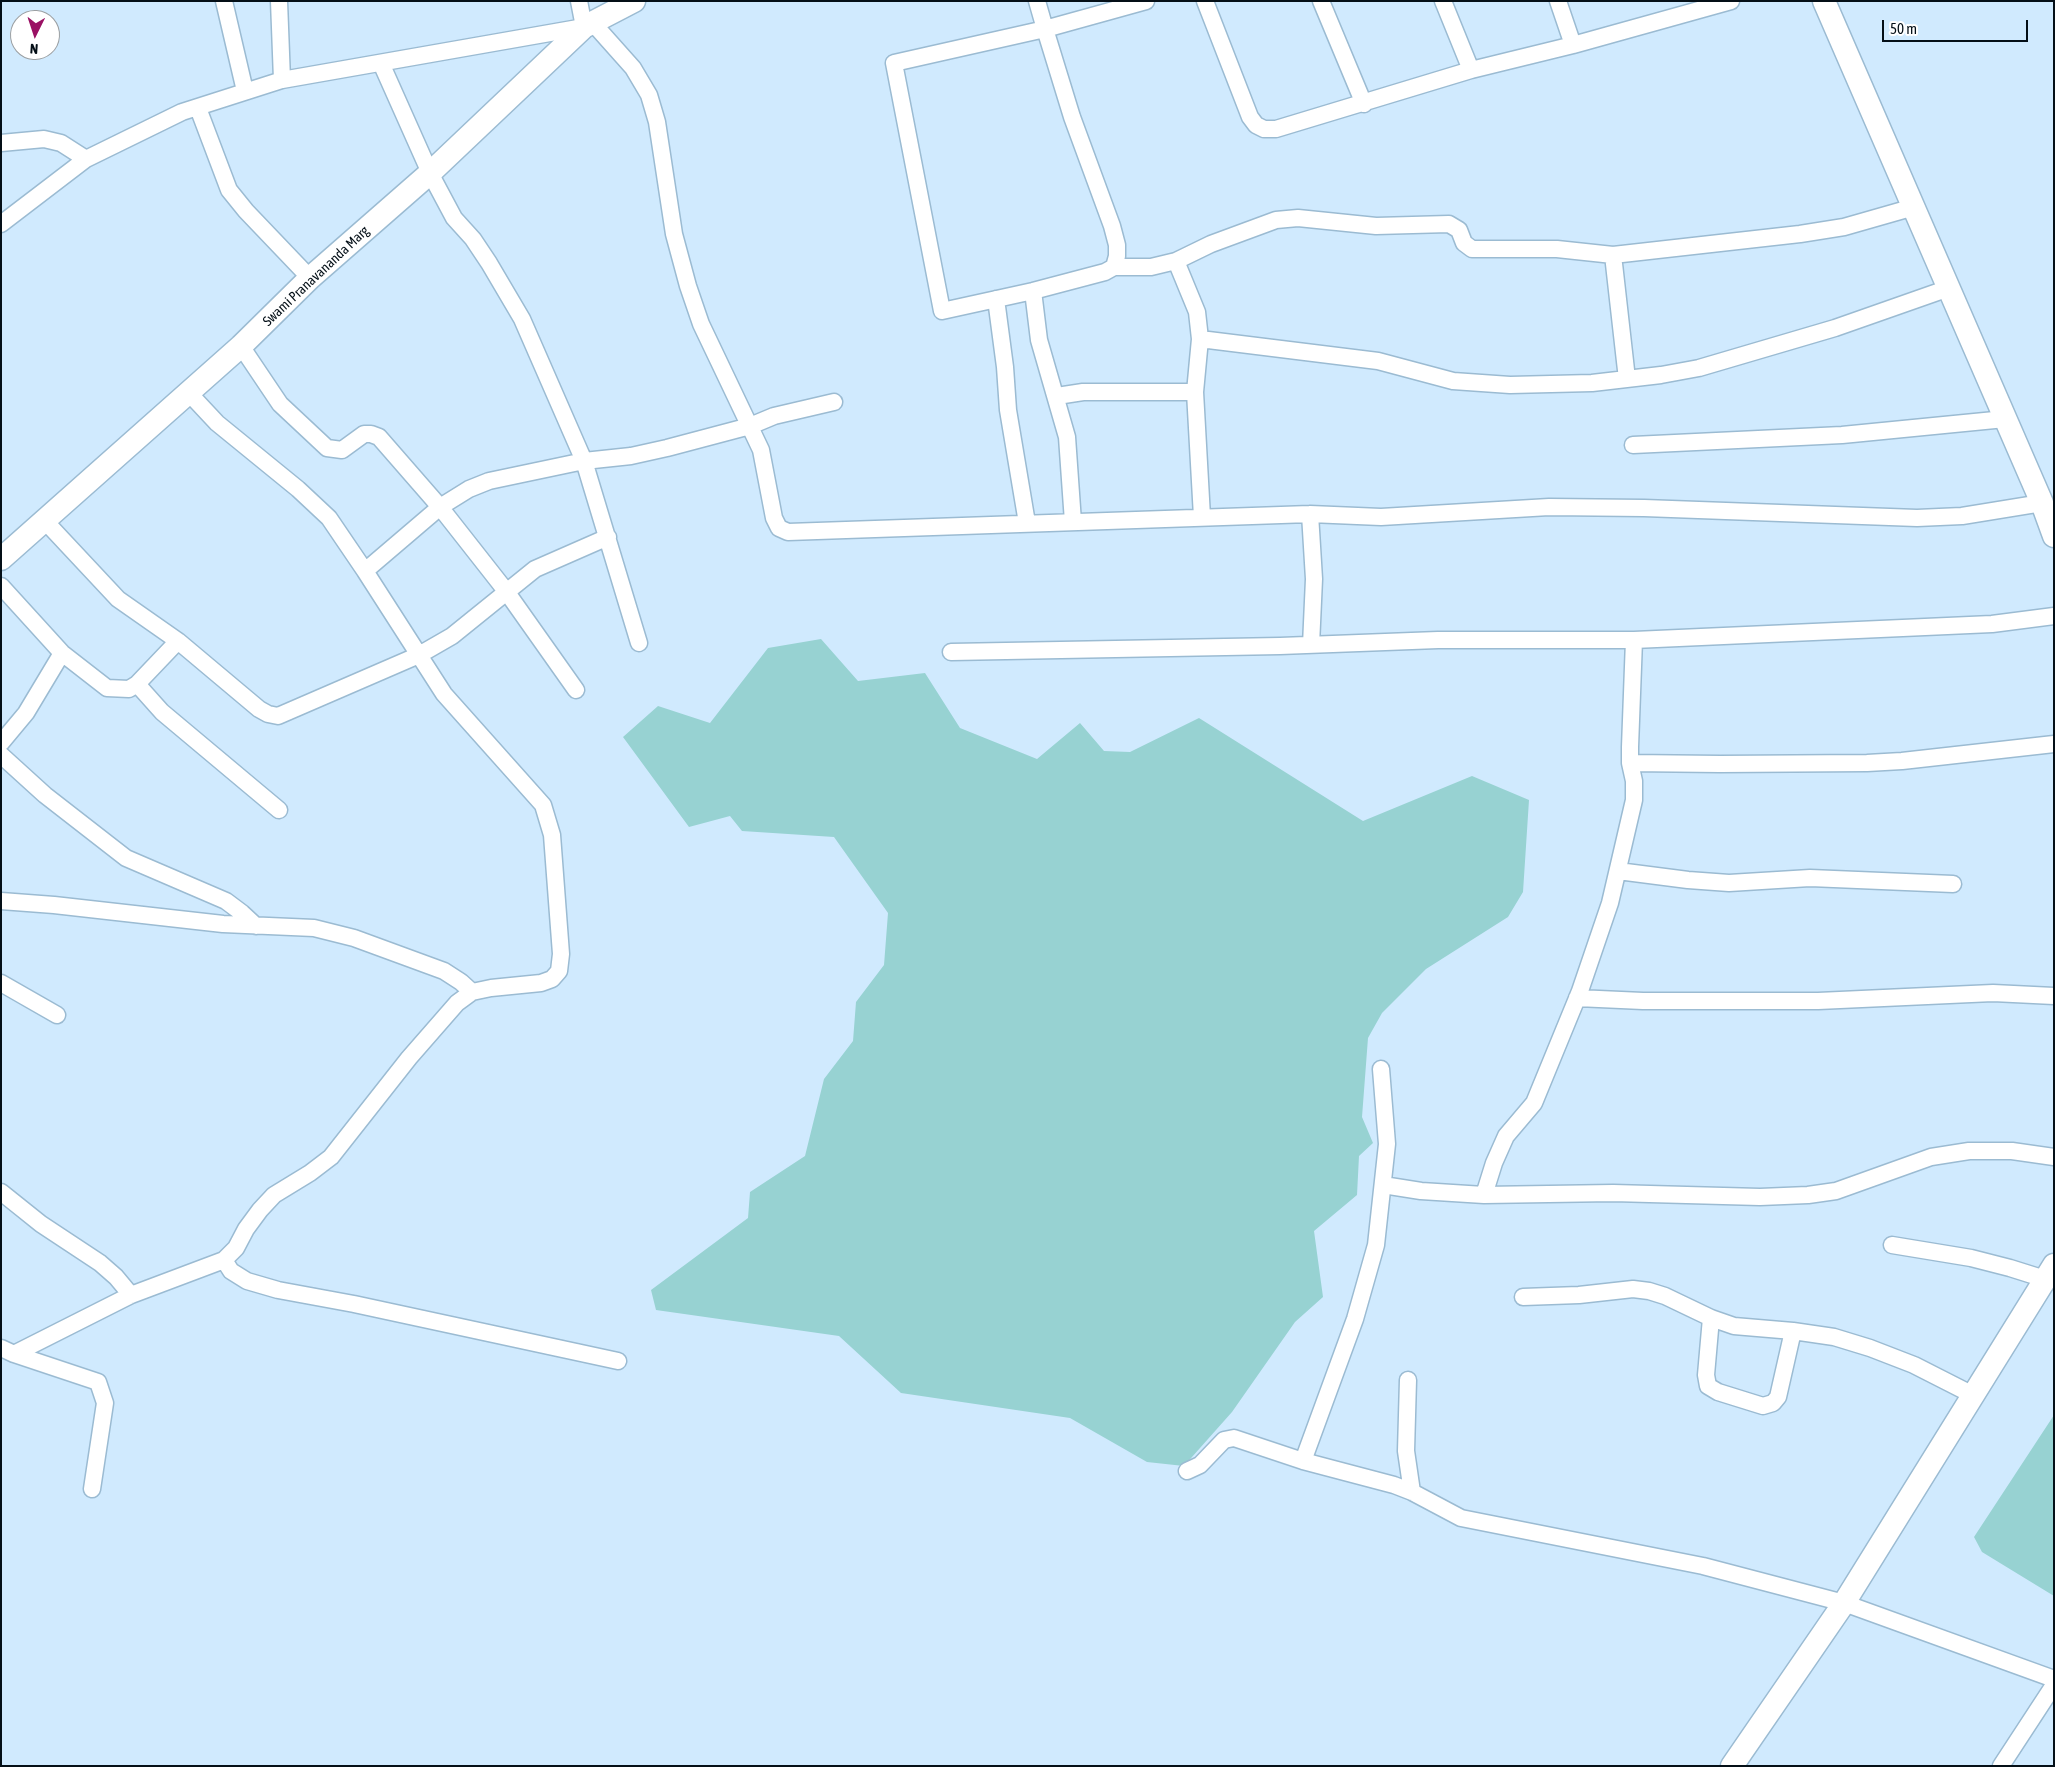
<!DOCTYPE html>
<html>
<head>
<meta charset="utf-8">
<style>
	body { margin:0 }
	#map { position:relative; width:2055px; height:1767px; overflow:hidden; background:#d0eafe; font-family:"Asap Condensed",sans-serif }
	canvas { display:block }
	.frame { position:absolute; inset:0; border:2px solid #040f17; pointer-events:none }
	.north { position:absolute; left:10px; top:10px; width:50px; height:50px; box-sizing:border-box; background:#fff; border:1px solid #9b9fa2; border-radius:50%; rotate:184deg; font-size:14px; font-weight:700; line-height:20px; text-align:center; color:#040f17 }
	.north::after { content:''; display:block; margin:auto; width:18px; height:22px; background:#9a1164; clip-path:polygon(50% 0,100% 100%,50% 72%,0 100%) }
	.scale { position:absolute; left:1882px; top:20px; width:146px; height:22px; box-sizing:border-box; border:2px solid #040f17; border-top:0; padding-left:6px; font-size:15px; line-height:18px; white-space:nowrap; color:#040f17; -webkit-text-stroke:4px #fff; paint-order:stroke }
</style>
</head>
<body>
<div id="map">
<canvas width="2055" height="1767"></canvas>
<div class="frame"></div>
<div class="north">N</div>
<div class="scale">50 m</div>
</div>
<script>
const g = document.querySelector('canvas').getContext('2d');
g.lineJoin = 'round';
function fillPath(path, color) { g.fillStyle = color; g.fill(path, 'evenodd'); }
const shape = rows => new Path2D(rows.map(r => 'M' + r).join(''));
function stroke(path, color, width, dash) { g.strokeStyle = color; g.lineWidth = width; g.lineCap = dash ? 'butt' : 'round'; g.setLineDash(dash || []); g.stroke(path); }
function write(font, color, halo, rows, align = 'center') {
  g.font = font + ' "Asap Condensed",sans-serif'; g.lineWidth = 5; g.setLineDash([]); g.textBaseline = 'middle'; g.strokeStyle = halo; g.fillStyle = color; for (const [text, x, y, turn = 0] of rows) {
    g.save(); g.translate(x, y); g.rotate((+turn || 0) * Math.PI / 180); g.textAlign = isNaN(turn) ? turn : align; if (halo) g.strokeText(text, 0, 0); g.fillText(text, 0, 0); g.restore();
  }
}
fillPath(shape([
	[821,639,858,681,925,673,960,728,1037,759,1080,723,1104,751,1130,752,1199,718,1363,821,1472,776,1529,800,1523,892,1508,917,1426,969,1382,1013,1368,1038,1362,1117,1373,1143,1359,1156,1357,1195,1314,1231,1323,1297,1295,1322,1232,1412,1184,1466,1147,1462,1070,1418,901,1393,839,1336,656,1310,651,1290,748,1218,750,1192,805,1156,824,1079,853,1041,856,1002,884,965,888,913,834,837,742,831,730,816,689,827,623,737,658,706,710,723,768,648],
	[2054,1415,2053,1512,2054,1596,1982,1552,1974,1537]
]), '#97d2d2');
const street = shape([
	[224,1,245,91],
	[279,1,282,80],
	[1037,1,1045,29,1146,1],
	[1205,1,1250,117,1256,125,1264,129,1276,129,1471,70,1573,45,1731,1],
	[1321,1,1364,104],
	[1443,1,1471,70],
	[1558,1,1573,45],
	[592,22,633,68,649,95,657,122,674,234,688,286,701,324,761,450,774,518,779,528,788,532,1310,514,1381,517,1549,507,1644,508,1917,518,1962,516,2042,503],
	[1045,29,1072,117,1112,226,1117,245,1117,256,1114,267,1105,272,1033,291,942,311,894,63,1045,29],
	[381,63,430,173,454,218,473,239,489,263,522,319,584,461,639,643],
	[198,108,229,190,246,211,310,278],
	[1,143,44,139,61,143,86,159],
	[1,224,86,159,182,112,282,80,584,27,579,1],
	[1613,255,1627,379],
	[1176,261,1197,312,1200,339,1195,392,1202,517],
	[1114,267,1151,267,1176,261,1211,244,1276,220,1298,218,1376,226,1449,224,1459,230,1464,243,1472,249,1557,249,1613,255,1800,234,1844,227,1914,207],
	[1033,291,1039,340,1067,437,1073,522],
	[996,299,1005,367,1008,410,1027,523],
	[1200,339,1378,361,1453,381,1510,385,1592,383,1661,375,1699,368,1835,328,1949,288],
	[241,346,280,404,327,448,342,450,364,434,371,434,379,437,440,507,506,591,576,690],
	[1057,396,1083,392,1195,392],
	[1633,445,1842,435,2005,419],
	[1310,514,1314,579,1311,645],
	[45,521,118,599,178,641,259,709,268,714,278,716,419,655,452,636,535,569,608,537],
	[365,571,440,507,469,489,489,481,584,461,631,456,667,448,750,426,774,416,834,402],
	[1,586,62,653,107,688,129,689,137,684,178,641],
	[951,652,1280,646,1438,640,1634,640,1992,624,2054,616],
	[137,684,162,712,279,810],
	[1,743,26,713,62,653],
	[1,755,45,795,126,858,226,901,242,913,256,926],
	[1630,763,1720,764,1867,763,1902,761,2054,744],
	[1618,871,1688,880,1729,883,1810,878,1953,884],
	[1,901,54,905,223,924,314,928,354,938,444,971,461,982,472,992],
	[1,983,57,1015],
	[1577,998,1643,1001,1818,1001,1993,993,2054,996],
	[1383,1185,1421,1191,1484,1195,1613,1193,1760,1197,1808,1195,1836,1191,1931,1157,1969,1151,2012,1151,2054,1157],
	[1,1192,41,1224,100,1263,116,1277,131,1295],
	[1484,1195,1494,1163,1506,1136,1534,1103,1580,991,1610,903,1634,800,1634,781,1630,763,1630,747,1634,640],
	[1892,1245,1971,1258,2010,1268,2045,1279],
	[224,1260,231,1271,247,1281,278,1290,354,1304,618,1361],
	[1523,1297,1579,1295,1633,1289,1649,1291,1665,1296,1711,1318,1734,1326,1793,1331,1834,1337,1870,1348,1914,1365,1973,1395],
	[1711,1318,1706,1375,1708,1386,1718,1392,1763,1406,1773,1403,1778,1397,1793,1331],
	[1,1348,14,1354,98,1382,105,1403,92,1489],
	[14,1354,131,1295,224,1260,236,1248,246,1229,260,1210,274,1195,310,1173,331,1157,409,1058,457,1003,472,992,491,988,541,983,552,979,559,971,561,954,552,835,543,805,444,694,365,571,329,518,298,489,217,423,188,392],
	[1408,1380,1406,1451,1412,1492],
	[1303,1461,1355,1319,1376,1245,1387,1144,1381,1069],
	[1187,1471,1200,1465,1224,1440,1234,1438,1303,1461,1394,1485,1412,1492,1461,1518,1703,1566,1844,1603,2054,1679],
	[2001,1766,2054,1685]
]);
const secondary = shape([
	[1824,1,2042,503,2054,536],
	[1,559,241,346,310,278,430,173,584,27,634,1],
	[1732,1766,1844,1603,2054,1265]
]);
stroke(street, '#9bbbd2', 19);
stroke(secondary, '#9bbbd2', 25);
stroke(street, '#fff', 16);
stroke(secondary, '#fff', 22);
write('14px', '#040f17', '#fff', [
	["Swami Pranavananda Marg",316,276,-43]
]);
</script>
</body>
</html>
